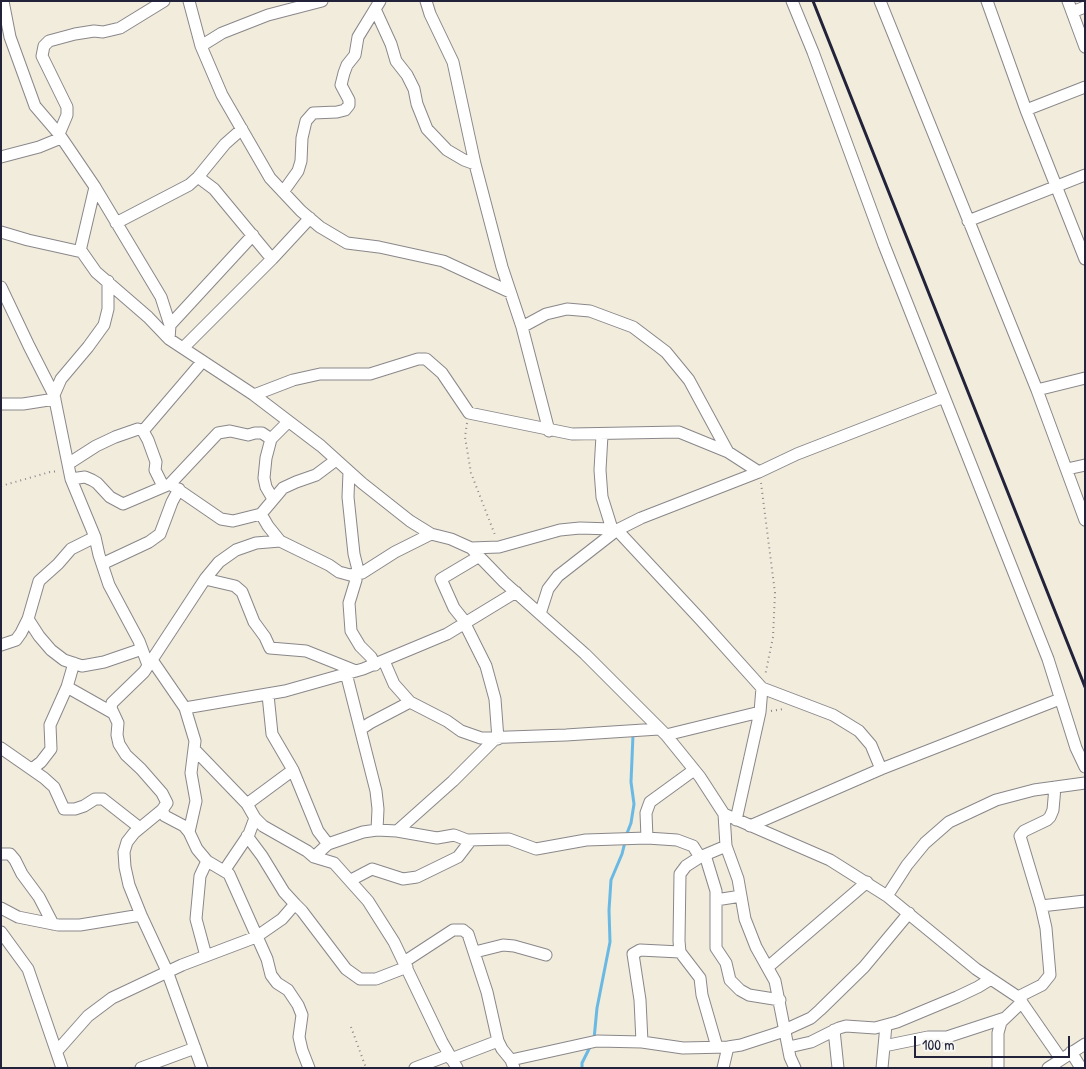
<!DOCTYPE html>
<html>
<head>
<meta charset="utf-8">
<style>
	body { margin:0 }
	#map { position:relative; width:1086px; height:1069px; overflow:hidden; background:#f1ecdb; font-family:"Patrick Hand",sans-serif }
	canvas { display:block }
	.frame { position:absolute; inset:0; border:2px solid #22223b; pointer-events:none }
	.scale { position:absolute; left:914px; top:1036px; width:156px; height:22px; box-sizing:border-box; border:2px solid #22223b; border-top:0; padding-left:6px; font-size:15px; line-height:18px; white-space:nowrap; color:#22223b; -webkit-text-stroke:4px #f6f6f2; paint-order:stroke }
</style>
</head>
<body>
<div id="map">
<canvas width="1086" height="1069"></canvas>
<div class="frame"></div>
<div class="scale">100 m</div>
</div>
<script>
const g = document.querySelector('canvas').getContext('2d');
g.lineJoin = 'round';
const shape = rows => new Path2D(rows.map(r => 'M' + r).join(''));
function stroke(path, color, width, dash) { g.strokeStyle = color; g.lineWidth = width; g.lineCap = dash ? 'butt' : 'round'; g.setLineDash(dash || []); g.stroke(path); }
stroke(shape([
	[626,836,631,823,634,804,631,782,633,735],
	[594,1039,597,1008,610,942,609,910,611,880,622,854,625,842],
	[582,1068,582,1063,590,1047]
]), '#69b9e4', 3);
const minor = shape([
	[3,1,10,37,35,106,59,134,95,187,161,297,170,325,169,339],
	[189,1,201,46,222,95,270,178,301,211,320,227,347,243,379,247,443,261,510,292],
	[426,1,430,14,453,62,475,164,502,267,522,327,549,431],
	[792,1,813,52,884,245,1048,659,1076,748,1085,767],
	[880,1,1037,390,1085,520],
	[987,1,1026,110,1085,259],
	[1068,1,1085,47],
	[375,9,391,44,396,61,407,75,414,89,417,104,427,129,447,150,464,160,475,164],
	[1072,12,1085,7],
	[201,46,222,33,268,15,322,1],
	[1026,110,1085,87],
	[59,134,67,115,67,107,42,56,44,46,49,41,75,34,94,31,103,32,120,28,164,1],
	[1,157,39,147,61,138],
	[198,177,214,189,272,259],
	[283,192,298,171,301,161,302,138,306,121,313,113,337,112,345,110,349,105,349,100,341,85,344,73,347,65,355,55,358,37,380,1],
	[968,221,1085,175],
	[116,223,189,185,198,177,225,144,242,129],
	[1,232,28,240,82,252,96,272,148,317,169,339,254,395,293,380,320,374,370,374,418,359,426,359,442,373,469,413,572,434,679,432,728,452,759,472],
	[80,251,95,187],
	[108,281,108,309,104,325,88,347,61,379,54,395,71,479,95,537,99,555,109,585,139,641,148,665],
	[1,287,29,346,54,395],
	[170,325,253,235],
	[522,327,546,314,567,309,590,311,633,327,666,352,689,380,728,452],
	[183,348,272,259,310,218],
	[1037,390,1085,378],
	[254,395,321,446,362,483,410,521,431,534,451,539,471,548,504,582,585,654,666,735,760,712],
	[1,404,23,404,55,399],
	[143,431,202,362],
	[602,435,600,470,602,497,612,529],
	[68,464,96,446,115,437,138,429,143,431,148,440,156,462,155,470,163,486],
	[1067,469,1085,465],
	[349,472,348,497,354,554,359,574],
	[71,479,85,477,92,480,97,483,110,497,123,504,170,484,221,519,233,521,261,514,268,526,280,541,329,565,339,572,350,575,362,573,395,552,431,534],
	[170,484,218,433,230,431,248,435,255,433,262,433,271,439],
	[273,499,266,487,264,478,266,458,271,439,288,422],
	[261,514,283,488,296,482,316,475,336,460],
	[471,548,499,547,560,530,580,528,612,529,617,530,700,619,762,688,833,715,859,731,871,745,881,769],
	[102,564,149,542,160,534,172,502,179,489],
	[355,575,356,580,349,603,351,631,360,646,371,657,375,665],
	[205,579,235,586,242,592,254,622,265,637,270,648,306,651,356,671],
	[540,614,548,589,558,576,617,530,641,518,759,472,797,454,944,397],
	[28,619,39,636,51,650,64,660,82,666,104,662,142,649],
	[466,623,454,608,441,579,478,557],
	[465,624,486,666,495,699,498,739],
	[1,645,16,640,21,633,28,619,39,581,58,564,71,549,95,537],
	[152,660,185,708,195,741,191,773,196,801,189,832],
	[384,661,394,684,410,702,447,721,461,731,481,738,566,735,659,729],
	[346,673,376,791,378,809,377,830],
	[67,687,113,713],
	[268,695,272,734,293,770,318,831,328,844],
	[185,708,285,691,363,669,447,634,516,592],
	[361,729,370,723,410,702],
	[666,735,700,777,724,814,830,860,887,896,976,969,1018,997,1061,1059],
	[1,748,44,778,54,787,64,809,75,809,84,806,95,799,103,799,140,828],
	[194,749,247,804,255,818,263,826,307,851,314,857,334,863,368,901,394,942,442,1042,457,1068],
	[32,769,41,762,51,749,50,725,67,687,74,663],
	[247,804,293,770],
	[162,810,165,816,184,826,189,832,197,849,207,861,229,874,267,959,271,975,277,983,288,990,298,1005,302,1015,299,1037,302,1050,309,1068],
	[724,814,726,846,738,879,745,919,756,947,775,981,790,1057,795,1068],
	[736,820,760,712,762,688],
	[750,826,881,769,1060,699],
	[397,831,453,781,495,739],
	[647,838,646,813,650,802,694,770],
	[1,854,10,854,15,860,22,874,39,897,53,924],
	[705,855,716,891,716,948,726,963,730,980,740,990,749,995,780,1000],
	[314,857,328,844,363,832,377,830,397,831,437,838,454,835,467,840,509,839,536,849,586,840,647,838,677,840,693,846,700,857,726,846],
	[700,857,686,866,680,874,679,941,680,952,700,978,702,995,717,1047],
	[224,871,249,834,255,818],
	[351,880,372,869,403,879,417,877,458,857,471,840],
	[887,896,907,865,925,843,949,822,996,800,1034,790,1085,783],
	[716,900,741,896],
	[295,904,302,911,346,969,360,979,376,979,407,967],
	[1041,906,1085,901],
	[1,908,18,917,58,925,80,925,141,915],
	[1,932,28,969,62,1068],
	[475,952,503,945,514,946,546,955],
	[206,956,196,919,200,876,207,861],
	[404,962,453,930,463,930,468,934,487,992,498,1041,502,1049,511,1060,514,1068],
	[768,967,867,882],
	[1018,997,1042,985,1050,975,1046,928,1041,906,1020,836,1024,831,1047,820,1050,817,1053,810,1055,787],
	[834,1030,838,1068],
	[642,1042,640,1000,633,954,640,950,680,952],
	[884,1046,928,1037,947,1037,1005,1018],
	[789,1047,811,1042,839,1028,846,1026,875,1028,897,1022,957,997,978,987,991,979],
	[57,1051,88,1016,112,998,182,965,256,937,282,919,295,904,284,892,262,856,247,836],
	[1071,1052,1081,1068],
	[451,1059,498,1041],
	[511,1060,597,1041,642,1042,683,1048,728,1047,741,1045,778,1033,811,1018,820,1010,864,967,909,913],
	[141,1068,195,1048],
	[202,1068,167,971,141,915,129,885,125,867,124,852,127,842,134,833,162,810,167,803,162,793,141,769,126,755,119,744,117,735,118,723,111,708,112,703,144,672,205,579,219,562,236,550,256,543,280,541],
	[415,1068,449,1055],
	[723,1068,728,1047],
	[882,1068,886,1025],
	[998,1068,998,1033,1001,1022,1022,1002],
	[1048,1068,1085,1044]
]);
stroke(minor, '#8a878b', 13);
stroke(shape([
	[467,423,465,437,471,473,495,535],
	[761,483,775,593,773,637,765,676],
	[1,486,50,472,59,471],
	[771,711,784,709],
	[351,1027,366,1068]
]), '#8a878b', 2, [1, 4]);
stroke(minor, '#fff', 11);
stroke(shape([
	[813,1,1085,687]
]), '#22223b', 3);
</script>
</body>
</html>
